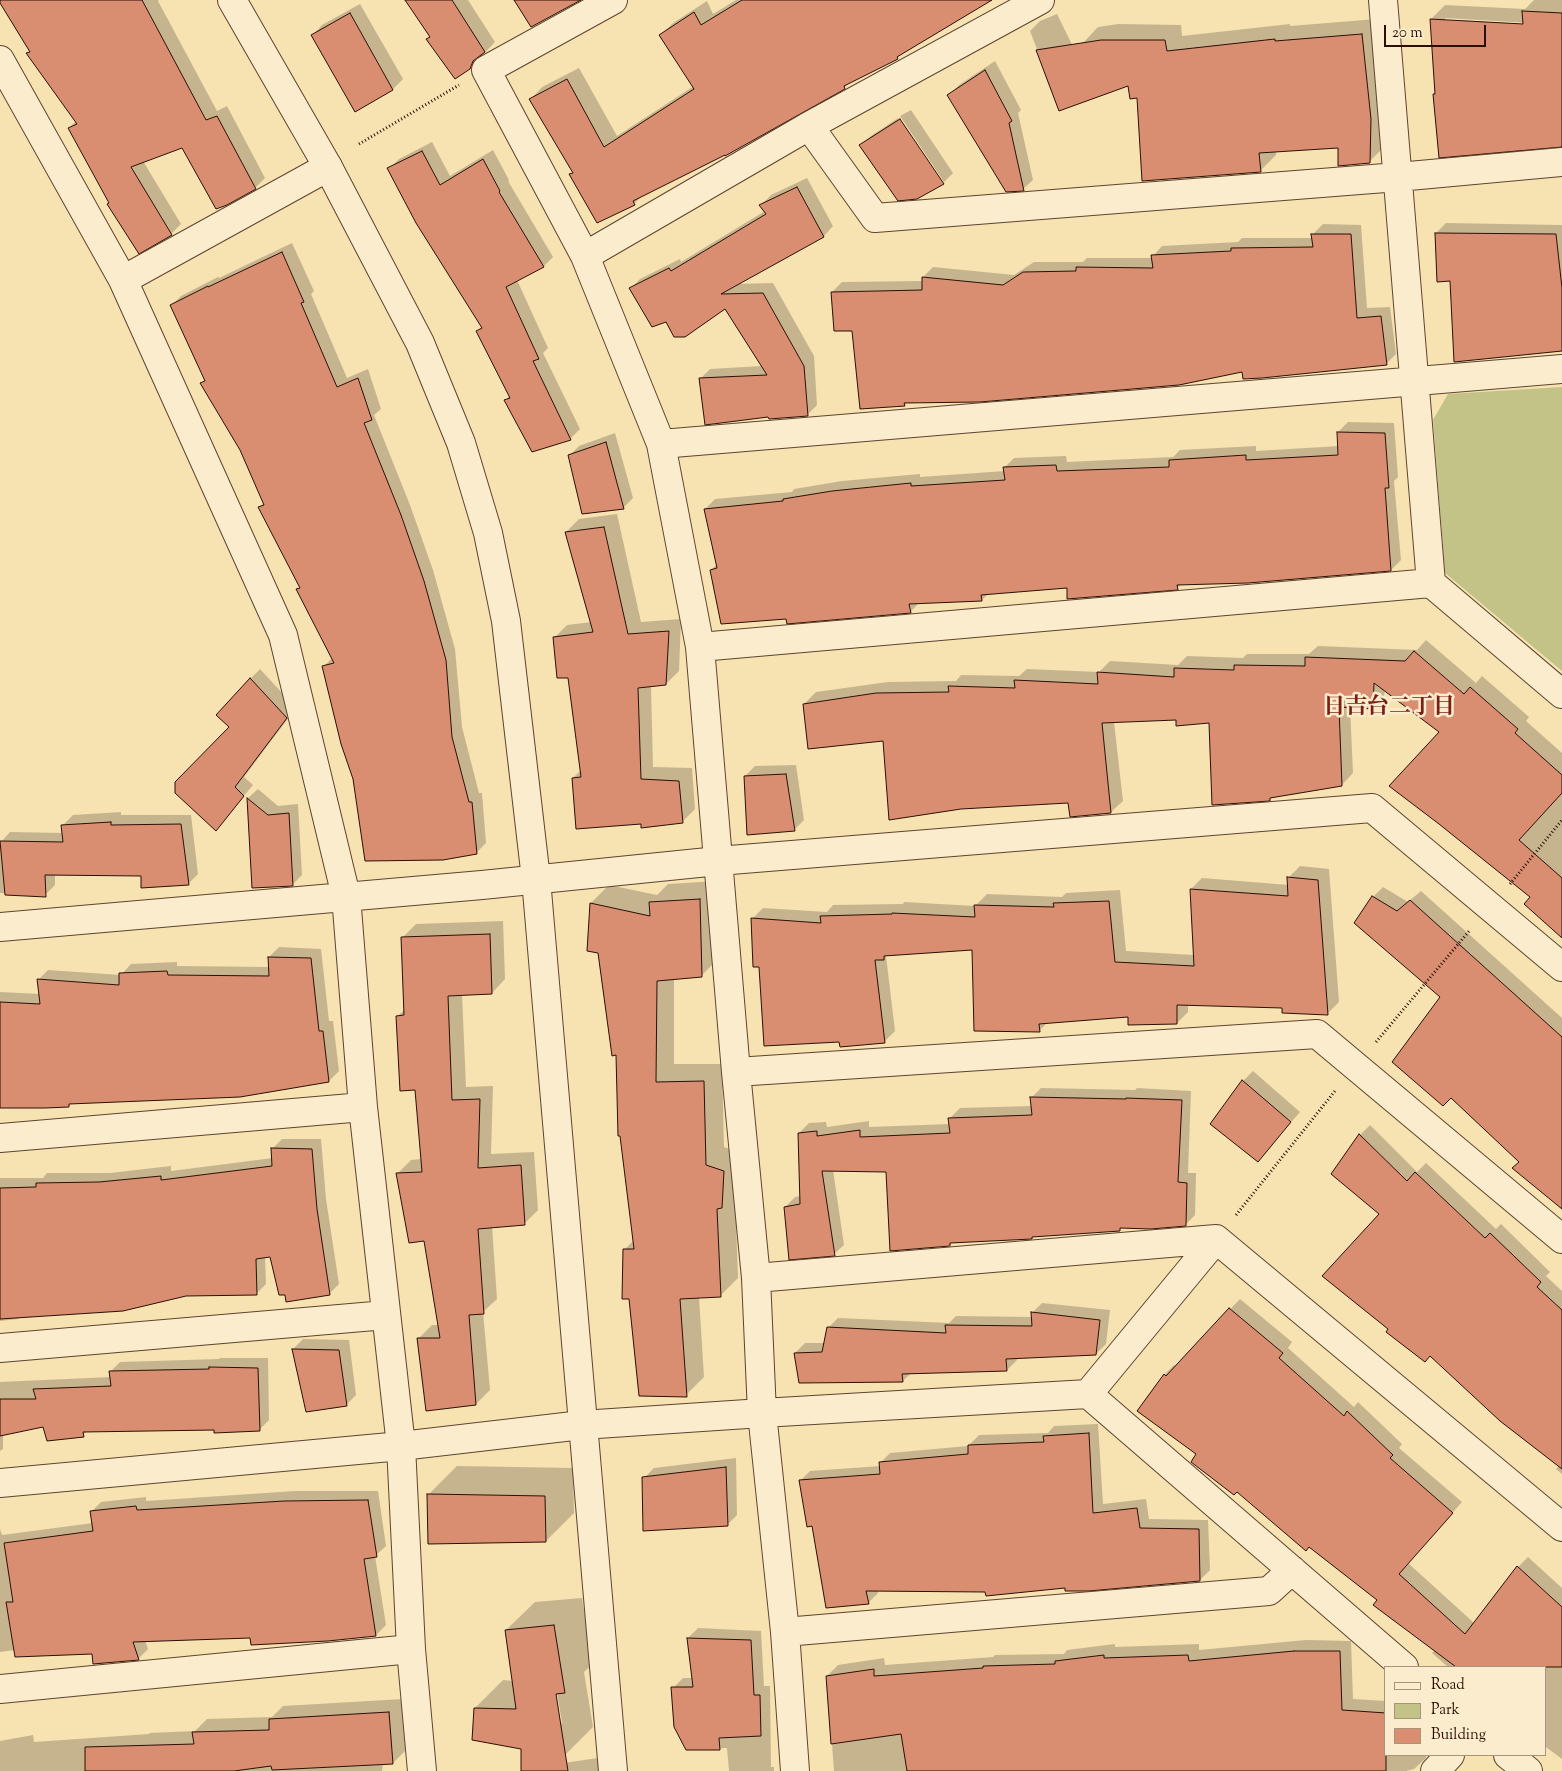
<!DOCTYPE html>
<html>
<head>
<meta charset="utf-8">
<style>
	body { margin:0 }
	#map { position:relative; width:1562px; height:1771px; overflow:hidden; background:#f7e2b1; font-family:"Sorts Mill Goudy",serif }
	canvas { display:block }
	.legend { position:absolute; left:1384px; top:1666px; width:162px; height:90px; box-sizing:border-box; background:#faeccc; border:1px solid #a7947c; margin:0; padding:6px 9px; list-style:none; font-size:15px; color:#2b0f05 }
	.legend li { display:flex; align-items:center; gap:10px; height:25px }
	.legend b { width:25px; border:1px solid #a7947c }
	.scale { position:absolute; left:1384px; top:25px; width:102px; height:22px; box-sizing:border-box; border:2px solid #2b0f05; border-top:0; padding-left:6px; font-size:15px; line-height:18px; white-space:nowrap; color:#2b0f05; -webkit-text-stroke:4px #faeccc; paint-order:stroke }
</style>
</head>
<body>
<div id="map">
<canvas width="1562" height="1771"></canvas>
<ul class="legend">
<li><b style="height:6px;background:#faeccc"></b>Road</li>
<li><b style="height:14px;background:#c3c287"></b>Park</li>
<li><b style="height:14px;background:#d98d71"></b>Building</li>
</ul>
<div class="scale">20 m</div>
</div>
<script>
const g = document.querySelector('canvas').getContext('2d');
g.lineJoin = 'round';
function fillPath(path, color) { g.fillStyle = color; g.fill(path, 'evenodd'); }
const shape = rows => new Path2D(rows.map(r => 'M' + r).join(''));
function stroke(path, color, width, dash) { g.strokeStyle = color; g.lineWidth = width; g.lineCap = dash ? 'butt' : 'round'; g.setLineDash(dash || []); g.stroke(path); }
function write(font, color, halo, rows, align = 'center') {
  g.font = font + ' "Sorts Mill Goudy","Noto Serif JP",serif'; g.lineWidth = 5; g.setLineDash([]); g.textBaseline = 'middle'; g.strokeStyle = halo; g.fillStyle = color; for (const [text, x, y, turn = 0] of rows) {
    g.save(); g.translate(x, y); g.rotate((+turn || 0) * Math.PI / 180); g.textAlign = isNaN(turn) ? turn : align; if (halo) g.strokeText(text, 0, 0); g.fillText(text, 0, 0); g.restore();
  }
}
fillPath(shape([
	[1562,387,1562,671,1445,573,1433,420,1448,394]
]), '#c3c287');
fillPath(shape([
	[0,0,159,0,158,1,217,111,227,106,265,178,255,188,182,146,143,161,181,224,171,234,110,203,69,128,76,121,28,54,31,51],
	[407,0,468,0,495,42,470,68,431,37],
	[736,0,990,0,903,52,897,58,850,82,844,88,725,154,644,194,634,204,571,175,574,171,531,99,542,87,579,68,617,136,694,86,661,35,673,23,707,1,713,14],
	[1534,0,1562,0,1562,145,1434,94,1436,92,1431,19,1445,5,1525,9],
	[1445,18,1530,23,1530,25,1445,21],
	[360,4,403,79,393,89,355,110,313,35,322,25],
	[1057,14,1087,75,1083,43,1098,27,1118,24,1181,25,1182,36,1290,24,1290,26,1377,19,1385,146,1369,162,1339,147,1276,151,1276,155,1260,171,1138,96,1129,84,1060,109,1030,31,1040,21],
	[995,61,1021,110,1018,113,1033,180,1023,189,949,95,959,85],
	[911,110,953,173,943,183,861,145,871,136,898,118,941,182,944,182,900,116],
	[432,142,450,176,493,150,509,180,508,181,553,257,544,266,517,280,548,348,543,353,580,429,570,439,506,400,510,395,478,331,483,326,389,169,399,159],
	[807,178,833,226,824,236,736,284,773,283,814,356,817,405,807,415,700,379,710,369,762,366,726,307,666,321,630,289,640,279,680,259,681,262,765,211,761,205,771,195],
	[1446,223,1562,225,1562,350,1451,279,1436,233],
	[1323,224,1361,225,1367,308,1390,307,1396,354,1386,364,1243,371,908,401,904,405,854,330,832,292,842,282,923,281,923,277,933,267,1014,275,1034,262,1083,262,1087,258,1153,258,1153,256,1162,246,1238,242,1242,238,1313,238,1313,234],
	[292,243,314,291,311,294,347,378,368,369,381,409,374,415,410,505,433,570,455,649,462,727,479,793,482,793,486,843,476,853,354,778,323,667,333,657,298,590,301,586,260,507,264,503,241,450,202,383,205,379,171,306,181,296,218,277,219,278],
	[1348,422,1394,423,1398,477,1394,481,1401,560,1391,570,1182,584,1177,588,1068,586,989,593,982,600,920,602,910,612,787,617,711,570,718,563,705,509,715,499,792,492,794,489,842,481,920,474,920,477,1005,471,1004,468,1014,458,1066,456,1067,462,1173,457,1180,450,1256,446,1256,451,1339,446,1338,432],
	[615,433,633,498,623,508,569,456,579,446],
	[617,514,641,622,681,619,679,671,666,684,651,686,653,767,692,768,695,809,682,822,642,823,573,778,581,770,569,677,554,638,567,625,592,622,566,532,579,519],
	[1426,640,1476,683,1482,676,1529,717,1526,721,1562,753,1562,936,1531,897,1441,732,1385,689,1384,696,1372,708,1350,706,1353,773,1342,785,1272,797,1269,799,1211,722,1177,718,1114,722,1123,801,1111,812,1069,801,884,739,804,704,816,692,888,682,956,681,961,675,1019,676,1027,669,1099,672,1110,661,1178,665,1187,656,1243,658,1247,654,1309,654,1318,646,1417,650],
	[260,669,296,708,244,777,253,785,216,829,230,727,250,679],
	[796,765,804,820,794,830,745,776,755,766],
	[258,789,278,806,298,804,302,875,292,885,253,887,248,798],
	[121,812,121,815,191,815,198,874,188,884,142,875,55,874,55,885,45,895,0,893,0,843,10,832,64,833,63,825,73,815],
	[1300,866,1329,869,1339,1002,1328,1013,1283,1007,1188,1004,1188,1012,1177,1023,1129,1016,1048,1022,1039,1031,973,949,886,956,895,1031,884,1042,840,1040,760,965,752,919,763,908,827,912,833,905,903,904,904,902,975,906,987,894,1062,897,1066,893,1120,890,1126,951,1194,955,1191,889,1202,878,1289,885,1289,877],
	[718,881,720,957,702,975,674,978,674,1064,722,1064,724,1147,741,1153,735,1194,738,1278,720,1296,699,1297,704,1377,686,1395,624,1250,634,1240,617,1054,591,903,609,885,657,895,668,884],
	[1383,887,1408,902,1421,891,1562,1018,1562,1207,1520,1162,1442,997,1356,923,1373,897],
	[503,921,505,979,492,993,462,994,466,1087,493,1086,491,1154,534,1152,538,1210,524,1224,492,1226,497,1299,483,1312,490,1390,476,1404,418,1339,432,1325,440,1325,425,1240,397,1174,411,1160,422,1159,416,1089,398,1016,405,1009,402,938,416,924],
	[279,947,321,949,329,1021,333,1021,339,1071,329,1081,71,1102,68,1105,0,1107,0,992,40,994,38,980,48,970,121,975,131,964,177,962,177,966,270,967,269,957],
	[1253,1071,1300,1112,1267,1150,1211,1124,1243,1081],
	[1041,1088,1135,1090,1137,1088,1191,1091,1188,1173,1196,1173,1195,1215,1185,1225,1123,1227,1119,1230,1034,1236,1032,1238,953,1241,950,1245,888,1171,833,1170,844,1245,834,1254,785,1207,795,1197,801,1196,799,1133,809,1123,826,1122,827,1127,869,1121,869,1127,950,1124,950,1118,960,1108,1032,1106,1031,1098],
	[1370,1125,1417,1172,1426,1163,1496,1229,1501,1224,1550,1272,1546,1276,1562,1291,1562,1474,1556,1469,1559,1466,1430,1355,1390,1329,1380,1214,1333,1174,1360,1135],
	[282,1139,321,1139,326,1199,339,1284,329,1294,271,1255,265,1256,266,1284,256,1294,186,1295,21,1316,18,1319,0,1321,0,1178,43,1178,47,1173,110,1173,171,1166,171,1171,273,1158,272,1149],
	[1240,1299,1292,1342,1288,1348,1354,1407,1358,1402,1402,1444,1399,1448,1462,1502,1408,1563,1473,1622,1475,1624,1518,1567,1528,1557,1562,1588,1562,1759,1546,1747,1546,1667,1448,1667,1432,1653,1435,1650,1379,1600,1198,1454,1138,1411,1165,1374,1174,1365,1176,1366],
	[1042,1303,1110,1310,1106,1344,1096,1354,1017,1357,1017,1360,1007,1370,911,1373,903,1381,795,1353,805,1343,825,1343,828,1328,838,1318,949,1323,956,1316,1033,1317,1032,1313],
	[303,1339,349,1340,356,1395,346,1405,293,1349],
	[220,1358,268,1358,269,1420,259,1430,215,1428,87,1431,83,1435,44,1426,3,1434,3,1449,0,1451,0,1382,111,1377,110,1372,120,1362,219,1359],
	[1098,1424,1103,1504,1146,1499,1149,1519,1208,1520,1210,1570,1200,1580,987,1591,877,1590,878,1593,868,1603,813,1525,800,1481,810,1471,881,1466,880,1463,890,1453,968,1446,979,1435,1048,1433,1054,1426],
	[736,1458,737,1515,727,1525,644,1478,654,1468],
	[457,1466,573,1468,574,1513,546,1541,429,1494],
	[295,1491,378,1491,386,1546,375,1556,386,1625,376,1635,145,1640,148,1649,138,1659,93,1653,15,1650,0,1652,0,1529,2,1535,93,1523,91,1512,101,1502,146,1497,146,1501],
	[582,1598,593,1664,584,1672,593,1727,565,1755,475,1708,503,1680,513,1681,506,1630,535,1602],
	[556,1687,562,1723,559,1723,553,1688],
	[698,1628,761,1631,764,1686,770,1686,771,1767,774,1767,774,1771,729,1771,727,1748,687,1749,673,1688,683,1678,693,1678,688,1638],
	[1306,1640,1351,1641,1353,1699,1386,1701,1386,1755,1426,1755,1426,1758,1414,1769,1406,1771,834,1771,827,1676,838,1665,884,1658,885,1665,993,1657,995,1655,1064,1654,1067,1650,1115,1644,1115,1647,1199,1644,1199,1650],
	[403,1699,406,1750,393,1763,383,1764,382,1771,0,1771,0,1741,33,1735,34,1742,149,1734,150,1733,195,1731,207,1719,272,1717,283,1706],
	[598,1758,601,1771,544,1771,550,1765]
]), '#0003');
const building = shape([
	[0,0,142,0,206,120,217,116,256,189,227,205,216,209,182,148,131,167,172,235,139,254,107,204,109,203,68,128,77,124,26,53,30,52,0,3,0,0],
	[405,0,452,0,485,52,473,61,470,69,455,79,426,39,430,37,405,0],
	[514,0,581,0,531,27,514,0],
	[742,0,992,0,897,57,898,59,844,86,845,89,725,156,725,155,633,201,635,205,597,223,569,174,573,173,529,99,567,79,604,147,694,89,659,35,694,12,701,25,742,0],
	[1522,11,1562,13,1562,147,1439,158,1433,94,1435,94,1430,19,1523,24,1522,11],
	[350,13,393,90,355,112,311,35,350,13],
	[1362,34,1371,119,1370,163,1338,166,1338,148,1259,153,1261,172,1142,181,1137,98,1130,99,1128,86,1059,111,1036,50,1101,40,1165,40,1167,51,1275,39,1275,41,1362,34],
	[985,70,1012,121,1009,123,1024,191,1006,192,947,95,985,70],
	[900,119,944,184,917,199,898,201,859,145,900,119],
	[422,151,440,185,483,159,500,191,499,192,544,267,506,287,539,359,533,361,571,440,532,452,504,400,510,398,476,331,482,328,416,223,387,168,422,151],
	[797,187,824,237,721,294,763,293,804,366,808,416,769,419,768,417,705,425,699,378,767,375,725,309,685,337,674,337,666,322,652,327,629,288,669,268,671,271,766,214,759,205,797,187],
	[1435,233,1556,234,1562,288,1562,351,1454,362,1450,281,1437,282,1435,233],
	[1311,234,1351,234,1357,318,1381,316,1387,365,1262,378,1243,379,1242,372,1179,385,980,402,904,403,905,406,860,409,852,331,834,331,831,292,922,290,922,277,1003,285,1023,272,1076,271,1076,267,1153,268,1151,255,1231,251,1231,248,1313,247,1311,234],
	[282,252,304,302,301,303,337,387,358,378,372,420,364,423,401,515,424,581,446,660,452,737,469,802,472,802,477,854,443,860,365,861,353,779,341,744,322,666,334,663,296,589,300,588,258,507,264,505,240,450,200,383,205,381,170,305,208,286,208,287,282,252],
	[1337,432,1385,433,1389,488,1385,488,1391,571,1248,583,1177,585,1178,590,1067,599,1067,588,981,595,982,601,909,604,911,613,787,624,786,619,721,624,710,570,717,568,704,509,783,501,783,499,832,491,911,483,911,486,1005,480,1003,467,1056,465,1057,471,1169,467,1169,460,1246,455,1246,460,1338,455,1337,432],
	[606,442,624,509,582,514,568,455,606,442],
	[604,527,628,634,669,631,666,685,638,688,641,779,679,781,683,823,641,828,641,824,576,829,572,778,581,777,568,678,557,678,553,637,593,632,565,532,604,527],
	[1414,651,1464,694,1470,687,1518,729,1515,733,1562,775,1562,793,1519,840,1562,878,1562,938,1524,904,1530,897,1439,824,1389,786,1439,732,1374,683,1373,709,1339,707,1342,786,1270,798,1270,801,1212,805,1209,723,1176,726,1176,720,1102,723,1111,813,1070,817,1068,803,961,809,889,820,883,741,808,749,803,704,876,693,949,692,948,686,1015,688,1014,680,1098,684,1097,672,1174,677,1174,668,1234,670,1234,665,1305,666,1305,657,1405,661,1414,651],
	[250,678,287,718,235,787,244,796,216,831,175,793,175,782,229,727,216,715,250,678],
	[786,774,795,831,747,835,744,776,786,774],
	[247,798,268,815,289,813,293,886,252,888,247,798],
	[111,822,111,825,181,824,189,885,141,888,141,876,45,875,46,897,5,895,0,841,63,842,61,825,111,822],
	[1287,877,1318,880,1328,1015,1282,1013,1282,1008,1177,1005,1177,1024,1128,1025,1128,1017,1039,1024,1040,1032,974,1031,972,950,884,956,884,960,875,960,885,1043,840,1047,839,1042,764,1046,759,967,753,967,751,918,821,923,820,916,892,914,892,913,975,917,974,905,1054,907,1053,903,1109,901,1115,962,1194,966,1190,889,1288,896,1287,877],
	[1372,896,1397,911,1410,900,1562,1037,1562,1209,1512,1168,1519,1162,1451,1098,1443,1106,1392,1062,1440,997,1354,923,1372,896],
	[700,899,702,977,657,981,656,1082,704,1081,706,1165,724,1171,722,1208,717,1209,721,1297,680,1299,687,1397,639,1396,629,1299,622,1299,623,1249,634,1249,620,1136,618,1136,616,1055,612,1056,598,953,587,951,590,903,650,916,649,902,700,899],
	[490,934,492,994,448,996,452,1100,480,1099,478,1168,521,1165,525,1225,478,1229,484,1314,469,1315,476,1405,426,1411,417,1338,440,1338,424,1241,409,1243,396,1173,422,1172,415,1090,400,1091,396,1016,404,1015,401,937,490,934],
	[268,957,311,958,319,1031,323,1031,329,1082,240,1097,69,1104,69,1107,45,1108,0,1108,0,1002,40,1004,37,979,119,985,119,973,167,971,168,975,269,976,268,957],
	[1242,1080,1291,1122,1258,1162,1210,1124,1242,1080],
	[1030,1097,1126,1099,1126,1098,1182,1100,1178,1182,1187,1183,1186,1226,1151,1229,1120,1228,1120,1231,1032,1237,1032,1239,950,1243,950,1246,890,1251,886,1172,822,1171,835,1256,789,1260,784,1207,800,1204,798,1133,817,1131,817,1136,860,1130,860,1137,950,1133,948,1118,1032,1115,1030,1097],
	[1359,1134,1407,1181,1415,1172,1485,1238,1490,1233,1541,1282,1537,1287,1562,1310,1562,1469,1500,1421,1430,1356,1425,1362,1386,1332,1388,1329,1322,1276,1379,1214,1331,1174,1359,1134],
	[271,1148,312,1149,317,1209,330,1295,286,1302,285,1295,279,1295,270,1257,256,1259,257,1295,186,1296,123,1311,0,1319,0,1188,36,1187,36,1183,99,1182,161,1176,161,1180,272,1166,271,1148],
	[1229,1308,1283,1353,1279,1358,1344,1416,1347,1411,1393,1455,1390,1458,1453,1513,1399,1574,1465,1634,1517,1566,1562,1607,1562,1667,1456,1667,1373,1605,1377,1600,1309,1547,1306,1551,1237,1492,1234,1495,1191,1462,1196,1454,1137,1411,1164,1374,1166,1376,1229,1308],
	[1031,1312,1100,1320,1096,1355,1006,1359,1007,1371,902,1374,903,1382,799,1383,794,1353,822,1352,827,1327,946,1333,945,1325,1032,1326,1031,1312],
	[292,1349,339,1350,347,1406,306,1412,292,1349],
	[209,1367,258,1368,260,1431,214,1433,214,1430,83,1432,84,1437,47,1441,43,1427,0,1436,0,1399,36,1399,33,1389,111,1386,109,1371,209,1369,209,1367],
	[1089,1433,1093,1513,1137,1508,1140,1528,1199,1529,1200,1581,1089,1591,1065,1591,1065,1588,986,1596,985,1592,866,1591,869,1604,826,1608,812,1526,807,1527,799,1480,880,1474,879,1462,968,1454,968,1445,1044,1442,1043,1436,1089,1433],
	[726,1467,728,1526,643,1531,642,1477,726,1467],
	[427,1494,545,1496,546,1542,428,1544,427,1494],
	[368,1500,377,1557,364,1559,376,1636,328,1641,251,1645,250,1638,133,1642,139,1660,93,1664,92,1654,15,1657,6,1602,13,1602,4,1543,93,1531,90,1511,136,1506,137,1510,284,1501,368,1500],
	[554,1625,565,1693,556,1694,568,1771,521,1771,521,1749,472,1740,474,1708,516,1709,505,1630,554,1625],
	[687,1638,751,1640,754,1695,760,1695,761,1736,719,1738,720,1750,686,1750,674,1727,671,1687,693,1687,687,1638],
	[1294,1651,1340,1651,1342,1710,1386,1713,1386,1771,907,1771,901,1734,831,1744,826,1676,874,1669,874,1676,983,1668,983,1666,1055,1664,1055,1661,1104,1655,1104,1658,1188,1655,1189,1661,1294,1651],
	[389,1712,393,1764,272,1770,271,1766,234,1771,85,1771,85,1747,194,1744,192,1732,269,1730,269,1719,389,1712]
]);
fillPath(building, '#d98d71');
stroke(building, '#2b0f05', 1);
const minor = shape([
	[613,0,486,70,585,256,661,444,700,647,736,1072,756,1278,762,1413,785,1632,795,1771],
	[1383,0,1431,583,1562,694],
	[0,60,123,280,283,635,346,896,363,1107,401,1446,411,1649,422,1771],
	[809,126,875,218,1398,177,1562,162],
	[585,256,809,126,1040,0],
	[123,280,328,167],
	[661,444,1562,369],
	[700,647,1431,583],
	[0,927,482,885,718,861,1372,808,1562,967],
	[736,1072,1317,1034,1562,1239],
	[0,1138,363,1107],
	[756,1278,1216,1239,1562,1527],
	[0,1348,386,1315],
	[1088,1394,1216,1239],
	[0,1483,401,1446,582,1425,762,1413,1088,1394,1404,1667],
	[785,1632,1269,1591,1292,1570],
	[0,1689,411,1649],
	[1508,1755,1528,1771],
	[1435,1771,1450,1755]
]);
const tertiary = shape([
	[232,0,328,167,420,343,461,443,488,533,506,621,536,879,613,1771]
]);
stroke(minor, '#5e4430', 30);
stroke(tertiary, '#5e4430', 30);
stroke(shape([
	[359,144,459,85],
	[1510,884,1562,820],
	[1376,1042,1470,930],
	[1236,1215,1335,1091]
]), '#2b0f05', 3, [1, 2.5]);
stroke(minor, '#faeccc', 28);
stroke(tertiary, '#faeccc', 28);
write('bold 22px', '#7a1f14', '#faeccc', [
	["日吉台二丁目",1389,709]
]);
</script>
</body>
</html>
